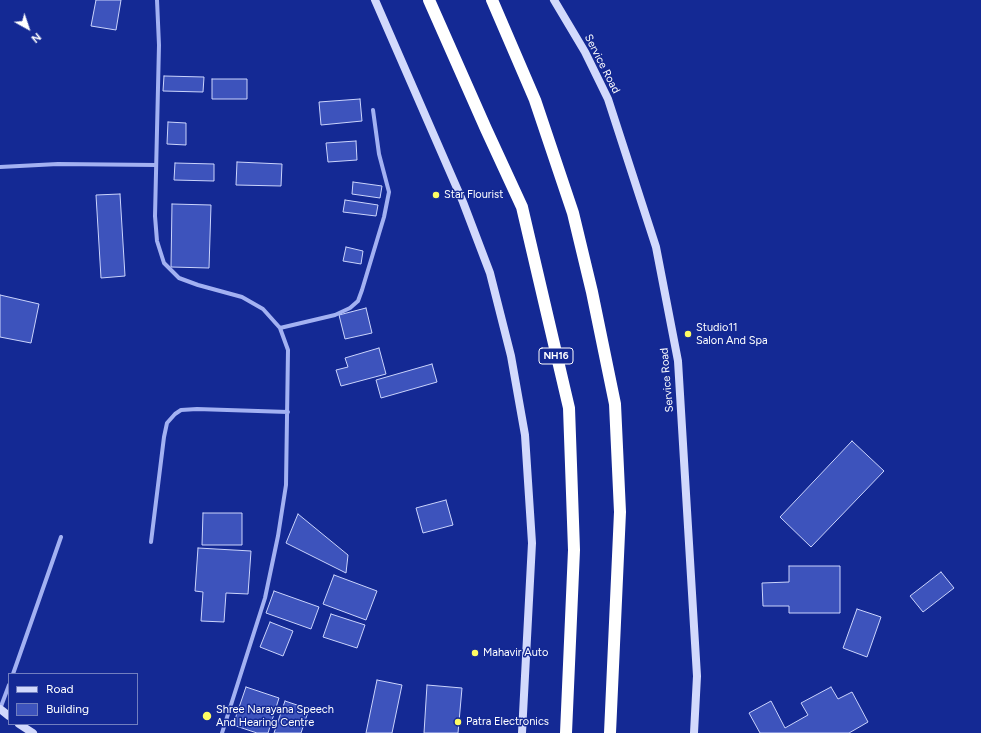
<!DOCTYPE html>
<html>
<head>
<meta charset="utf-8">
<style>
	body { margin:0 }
	#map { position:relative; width:981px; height:733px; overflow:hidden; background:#142994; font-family:Figtree,sans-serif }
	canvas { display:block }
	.legend { position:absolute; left:8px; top:673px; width:130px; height:52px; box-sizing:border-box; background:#142994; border:1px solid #727fbf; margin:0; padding:5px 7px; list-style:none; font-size:12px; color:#fff }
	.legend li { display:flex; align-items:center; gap:8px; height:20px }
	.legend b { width:20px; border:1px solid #727fbf }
	.north { position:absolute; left:8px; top:8px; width:40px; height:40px; -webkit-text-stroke:3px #142994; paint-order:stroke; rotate:140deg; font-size:11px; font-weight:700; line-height:16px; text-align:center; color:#fff }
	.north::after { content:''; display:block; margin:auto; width:14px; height:18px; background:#fff; clip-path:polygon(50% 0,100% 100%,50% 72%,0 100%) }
</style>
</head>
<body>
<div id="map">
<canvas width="981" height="733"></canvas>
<ul class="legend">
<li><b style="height:5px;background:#d2d9fc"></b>Road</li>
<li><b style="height:11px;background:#3d53bc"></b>Building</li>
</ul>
<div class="north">N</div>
</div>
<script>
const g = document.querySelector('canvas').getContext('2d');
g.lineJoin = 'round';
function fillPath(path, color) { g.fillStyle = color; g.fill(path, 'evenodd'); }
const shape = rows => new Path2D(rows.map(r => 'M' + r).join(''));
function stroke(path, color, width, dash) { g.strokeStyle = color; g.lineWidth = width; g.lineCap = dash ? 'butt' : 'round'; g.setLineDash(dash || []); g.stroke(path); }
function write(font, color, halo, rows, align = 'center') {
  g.font = font + ' Figtree,sans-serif'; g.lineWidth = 3; g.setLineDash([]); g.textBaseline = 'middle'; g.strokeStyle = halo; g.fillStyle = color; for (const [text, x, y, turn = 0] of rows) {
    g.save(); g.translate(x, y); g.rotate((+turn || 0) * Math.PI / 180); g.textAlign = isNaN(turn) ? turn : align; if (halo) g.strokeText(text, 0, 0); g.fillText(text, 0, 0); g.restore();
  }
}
const building = shape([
	[96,0,121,0,116,30,91,26,96,0],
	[164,76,204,77,203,92,163,91,164,76],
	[212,79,247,79,247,99,212,99,212,79],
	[360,99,362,121,321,125,319,102,360,99],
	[168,122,186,123,186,145,167,144,168,122],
	[356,141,357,160,328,162,326,143,356,141],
	[237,162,282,164,281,186,236,185,237,162],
	[175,163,214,164,214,181,174,180,175,163],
	[353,182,382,186,380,198,352,194,353,182],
	[120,194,125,276,101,278,96,195,120,194],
	[345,200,378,205,376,216,343,212,345,200],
	[172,204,211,205,209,268,171,267,172,204],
	[346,247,363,251,361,264,343,261,346,247],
	[0,295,39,304,31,343,0,337,0,295],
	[366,308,372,333,345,339,339,315,366,308],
	[379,348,386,374,341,386,336,370,348,367,345,358,379,348],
	[432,364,437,382,381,398,376,380,432,364],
	[852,441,884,471,811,547,780,517,852,441],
	[446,500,453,525,423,533,416,508,446,500],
	[203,513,242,513,242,545,202,545,203,513],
	[298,514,348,555,346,573,286,543,298,514],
	[198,548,251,551,248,594,226,593,224,622,201,621,203,592,195,591,198,548],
	[789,566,840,566,840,613,789,613,789,606,763,606,762,583,789,582,789,566],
	[941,572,954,588,923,612,910,596,941,572],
	[334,575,377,591,366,620,323,604,334,575],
	[274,591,319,607,311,629,266,613,274,591],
	[857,609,881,617,867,657,843,648,857,609],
	[331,614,365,625,357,648,323,637,331,614],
	[270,622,293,631,283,656,260,647,270,622],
	[377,680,402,685,392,733,366,733,377,680],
	[427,685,462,688,458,733,424,733,427,685],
	[246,687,279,698,268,733,257,733,233,725,246,687],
	[831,687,838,699,852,692,868,722,849,733,760,733,749,713,771,701,785,728,808,715,801,703,831,687],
	[285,701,309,709,301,733,274,733,285,701]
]);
fillPath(building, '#3d53bc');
stroke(building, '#cbd4fc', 1);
stroke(shape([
	[157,0,159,45,155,216,157,241,164,263,179,278,198,285,242,297,263,309,280,328,288,350,286,485,278,536,265,598,222,733],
	[0,167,58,164,156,165],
	[280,328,335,315,350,308,358,301,362,290,384,217,389,192,379,154,373,110],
	[151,542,164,437,167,423,175,414,181,410,197,409,288,412],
	[13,674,61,537],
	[0,709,9,685]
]), '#a3b1f2', 4);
stroke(shape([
	[375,0,463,202,490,273,511,356,525,435,532,543,522,733],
	[554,0,585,52,608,99,656,247,678,361,697,676,694,733],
	[0,709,9,716],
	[19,724,33,733]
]), '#d2d9fc', 8);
stroke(shape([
	[429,0,486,129,522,207,569,408,574,550,566,733],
	[492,0,535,100,573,213,592,292,615,404,620,512,610,733]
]), '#fff', 12);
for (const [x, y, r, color] of [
	[436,195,4,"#fffc64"],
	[688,334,4,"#fffc64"],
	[475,653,4,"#fffc64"],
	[207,716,5,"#fffc64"],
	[458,722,4,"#fffc64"]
]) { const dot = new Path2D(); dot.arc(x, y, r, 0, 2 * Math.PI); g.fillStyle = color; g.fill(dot); stroke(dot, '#142994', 1.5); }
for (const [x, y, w] of [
	[556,356,34]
]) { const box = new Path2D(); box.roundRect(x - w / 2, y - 8, w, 16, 3); g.fillStyle = '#142994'; g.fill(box); stroke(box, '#fff', 1); }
write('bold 10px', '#fff', null, [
	["NH16",556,356]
]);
write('11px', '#fff', '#142994', [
	["Service Road",602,64,63],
	["Service Road",667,380,-95]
]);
write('11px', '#fff', '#142994', [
	["Star Flourist",444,195],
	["Studio11",696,328],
	["Salon And Spa",696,341],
	["Mahavir Auto",483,653],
	["Shree Narayana Speech",216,710],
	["And Hearing Centre",216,723],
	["Patra Electronics",466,722]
], 'left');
</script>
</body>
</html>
